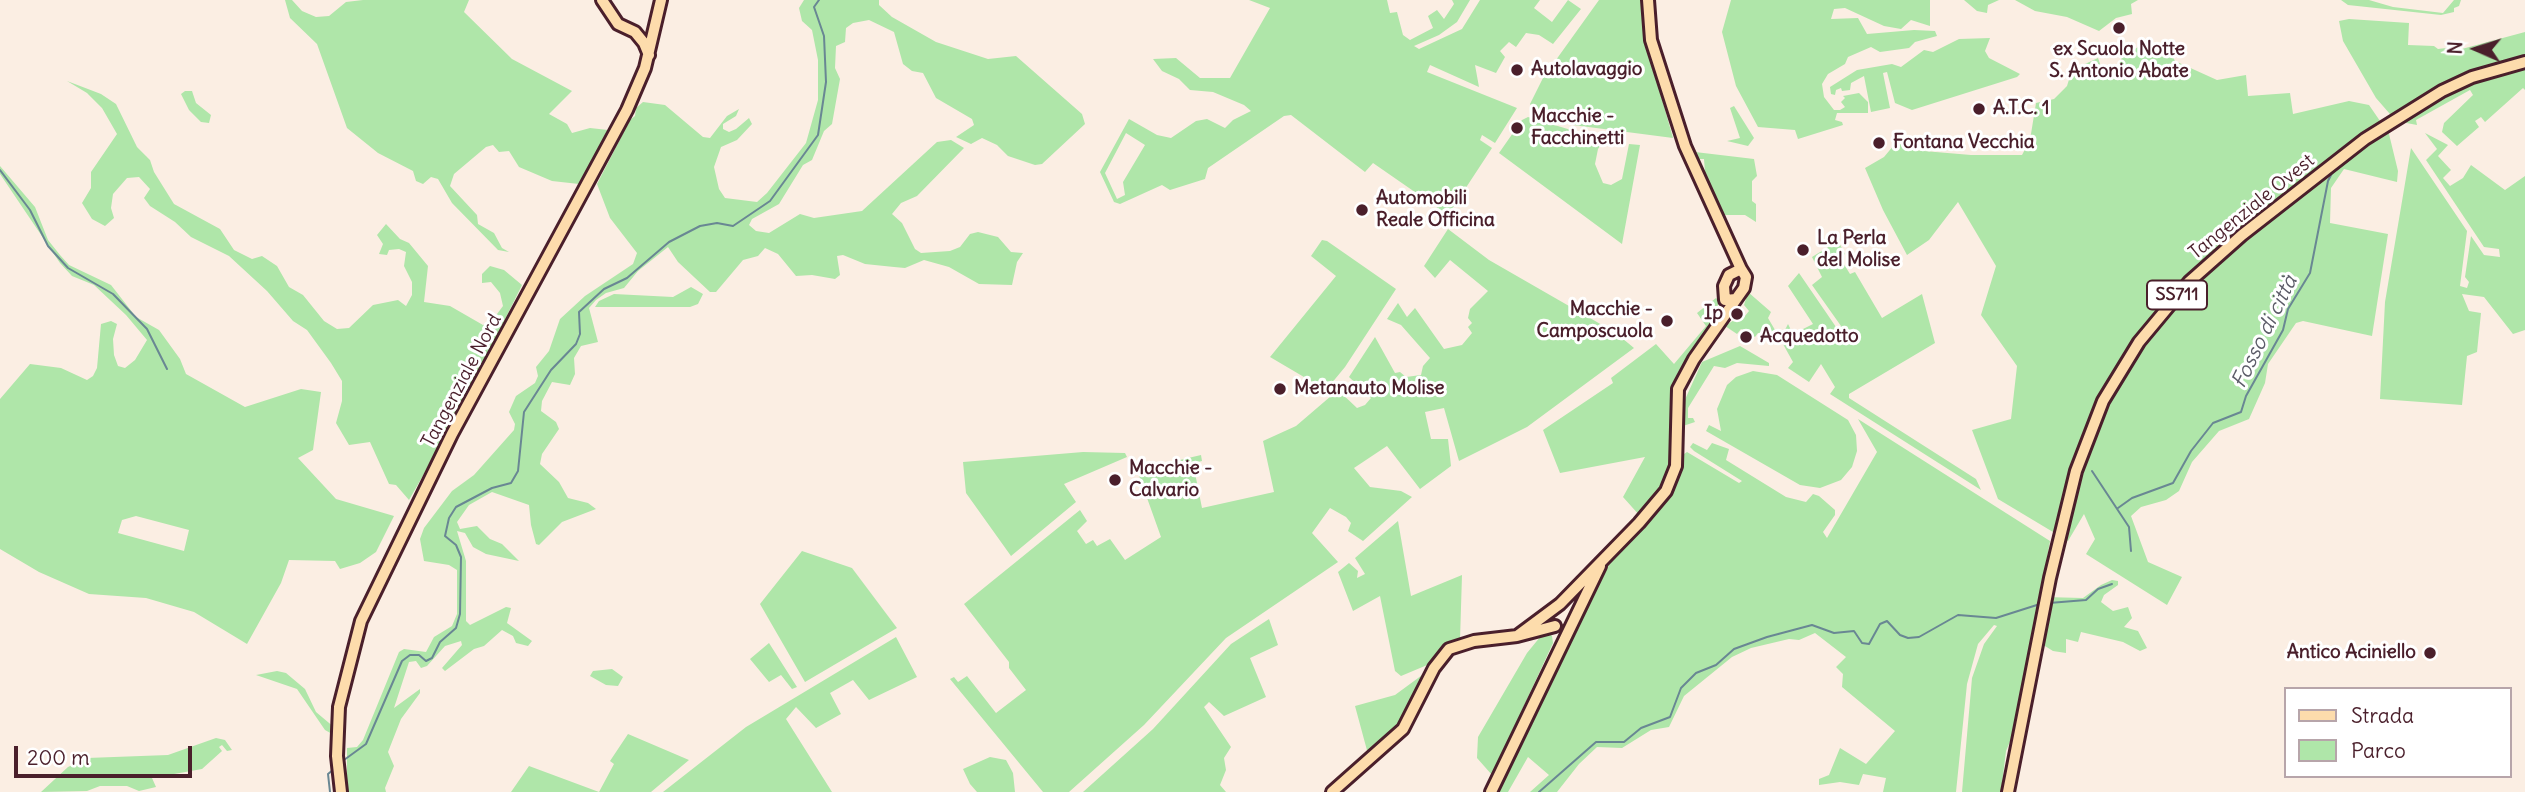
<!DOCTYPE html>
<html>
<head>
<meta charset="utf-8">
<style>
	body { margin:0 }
	#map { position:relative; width:2525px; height:792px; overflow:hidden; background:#fbeee3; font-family:Delius,sans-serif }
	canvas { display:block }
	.legend { position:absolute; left:2284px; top:687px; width:228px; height:91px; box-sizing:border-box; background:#fff; border:2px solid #b7a5aa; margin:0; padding:9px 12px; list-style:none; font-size:21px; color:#4a1f2b }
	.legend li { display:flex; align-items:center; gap:14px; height:35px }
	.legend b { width:35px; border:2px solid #b7a5aa }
	.north { position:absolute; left:2441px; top:14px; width:70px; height:70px; -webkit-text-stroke:5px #fff; paint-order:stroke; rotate:273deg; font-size:19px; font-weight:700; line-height:28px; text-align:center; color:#4a1f2b }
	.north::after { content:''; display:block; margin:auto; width:24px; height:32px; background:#4a1f2b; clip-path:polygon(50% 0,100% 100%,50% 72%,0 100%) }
	.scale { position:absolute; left:14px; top:746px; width:178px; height:32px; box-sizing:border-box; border:4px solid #4a1f2b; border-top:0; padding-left:9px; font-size:21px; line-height:24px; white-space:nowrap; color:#4a1f2b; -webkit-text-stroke:5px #fff; paint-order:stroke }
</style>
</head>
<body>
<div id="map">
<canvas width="2525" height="792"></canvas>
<ul class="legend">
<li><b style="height:9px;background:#fddcac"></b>Strada</li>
<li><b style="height:19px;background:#afe6a9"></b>Parco</li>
</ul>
<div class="north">N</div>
<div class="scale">200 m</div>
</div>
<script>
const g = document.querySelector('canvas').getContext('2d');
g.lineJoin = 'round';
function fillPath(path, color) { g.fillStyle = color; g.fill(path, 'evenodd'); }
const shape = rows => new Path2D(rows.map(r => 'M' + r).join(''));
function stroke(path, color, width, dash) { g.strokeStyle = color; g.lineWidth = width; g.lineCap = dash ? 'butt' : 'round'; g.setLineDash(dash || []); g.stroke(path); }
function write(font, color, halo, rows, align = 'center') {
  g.font = font + ' Delius,sans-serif'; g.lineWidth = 6; g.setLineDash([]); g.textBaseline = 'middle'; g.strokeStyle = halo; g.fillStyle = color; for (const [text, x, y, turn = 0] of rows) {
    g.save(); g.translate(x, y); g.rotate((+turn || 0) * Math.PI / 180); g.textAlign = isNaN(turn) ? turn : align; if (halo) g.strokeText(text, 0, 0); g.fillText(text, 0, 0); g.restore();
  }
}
fillPath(shape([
	[285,0,292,0,302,11,316,17,329,16,346,2,363,0,469,0,464,12,512,59,572,91,549,114,567,124,572,133,590,128,608,130,579,184,552,181,519,167,509,151,499,152,493,145,486,147,454,174,450,186,477,215,478,224,494,233,502,248,509,252,498,250,452,203,438,179,431,177,423,184,416,181,413,171,378,153,347,128,317,44,290,18],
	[804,0,879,0,879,5,892,17,936,42,988,59,1016,56,1082,114,1085,124,1042,164,1035,165,1008,156,997,145,982,138,971,144,956,137,974,125,972,119,936,98,923,73,912,71,903,64,894,32,869,20,853,23,846,28,845,42,836,46,835,68,840,79,832,124,824,131,812,160,803,165,779,204,752,219,749,225,756,231,769,233,800,214,814,218,862,211,937,142,951,140,964,148,917,196,901,203,892,214,902,223,915,249,921,253,950,251,960,247,970,234,978,232,998,237,1011,252,1023,253,1017,262,1012,285,979,284,949,267,924,260,905,268,894,267,865,264,843,255,837,256,840,275,835,279,812,275,796,276,778,254,765,248,758,256,743,260,716,292,710,292,678,262,668,247,638,271,624,288,606,293,596,300,589,308,598,342,581,346,574,358,575,374,570,385,552,382,542,401,541,411,556,422,559,429,542,454,540,464,559,482,568,498,588,503,596,509,562,522,539,545,536,544,531,525,529,505,492,492,469,505,457,522,460,529,477,526,490,539,502,544,519,561,486,554,473,547,465,533,457,531,466,561,466,621,470,625,506,607,511,608,507,623,532,641,528,646,516,643,513,636,502,630,484,646,474,649,445,671,442,668,462,645,461,641,445,646,427,666,421,668,416,661,409,662,394,708,420,689,420,693,401,719,388,752,394,766,385,788,386,792,347,792,347,748,357,747,363,740,399,652,404,649,426,652,434,637,452,626,457,614,457,570,449,565,424,561,420,539,424,528,452,491,474,475,514,430,515,424,509,412,516,396,535,383,538,376,536,367,549,351,560,319,585,296,633,264,637,253,610,218,597,184,630,120,635,116,636,108,643,102,665,105,703,137,710,138,727,116,739,109,736,116,723,124,723,129,729,132,736,129,749,118,752,124,737,140,721,147,714,167,719,189,725,198,757,202,767,193,806,143,818,100,818,60,812,30,802,21,799,8],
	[1249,0,1387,0,1390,13,1397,12,1403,35,1410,40,1433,28,1428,16,1437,10,1444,19,1454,4,1452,0,1470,0,1457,22,1439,35,1414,46,1419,49,1462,29,1480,0,1540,0,1534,8,1552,22,1568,0,1581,9,1553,44,1539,35,1526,33,1516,47,1509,42,1500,51,1505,57,1496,73,1475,65,1479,87,1430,65,1427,72,1517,108,1495,143,1482,135,1480,140,1492,148,1448,215,1373,163,1365,172,1291,115,1284,116,1208,168,1205,179,1170,190,1162,185,1120,204,1114,202,1100,172,1129,119,1157,135,1171,138,1196,121,1207,119,1225,128,1233,120,1251,111,1244,105,1213,92,1190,90,1179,79,1162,71,1153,59,1176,58,1200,78,1230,78,1270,8],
	[1126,133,1145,145,1123,182,1125,195,1117,199,1105,173],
	[1599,0,1641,0,1648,50,1673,138,1573,125,1534,111,1530,104,1543,78],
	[1731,0,1930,0,1930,26,1911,20,1901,29,1884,26,1845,8,1834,9,1831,19,1858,18,1867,34,1914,30,1935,31,1937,36,1915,42,1909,48,1880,52,1871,47,1848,57,1845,64,1828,74,1822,84,1824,97,1834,110,1840,110,1845,107,1841,102,1845,98,1843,96,1859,93,1868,102,1868,113,1837,113,1835,120,1842,122,1843,125,1798,139,1795,130,1758,127,1736,86,1722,32],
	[1964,0,1999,0,1988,5,1987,13,1977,11],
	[2015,0,2138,0,2131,4,2132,14,2116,18,2099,31,2067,17,2035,11],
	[2341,0,2369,0,2393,7,2443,13,2454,0,2461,0,2459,6,2454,8,2454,12,2441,15,2348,5],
	[2349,19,2409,23,2408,45,2434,46,2438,49,2454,47,2458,50,2525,32,2525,90,2523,88,2485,122,2481,117,2475,121,2479,127,2457,146,2442,132,2444,123,2473,95,2470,90,2416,120,2417,125,2396,121,2376,98,2343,41,2339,21],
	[1990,38,1985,51,1989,58,2020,74,2017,77,1912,110,1895,103,1887,72,1883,73,1890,108,1871,112,1864,76,1851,83,1850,90,1842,91,1841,88,1836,90,1835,95,1831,94,1830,87,1857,70,1892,64,1901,67,1924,50,1933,52,1959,39],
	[2138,47,2168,47,2175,61,2217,80,2246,75,2248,96,2290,93,2293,114,2349,101,2369,105,2389,134,2398,171,2397,182,2344,169,2331,188,2330,223,2388,234,2372,336,2303,321,2296,323,2268,364,2265,383,2249,419,2219,431,2192,462,2179,491,2166,500,2141,507,2131,516,2148,562,2182,577,2167,605,2086,554,2095,539,2084,514,2068,541,1998,499,1972,430,2011,419,2017,366,1981,315,1996,266,1958,202,1929,240,1907,255,1883,210,1865,168,1884,157,1894,145,1910,143,1912,150,1971,155,2022,155,2030,140,2036,103,2054,99,2067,86,2072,70,2098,58,2105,78,2121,73,2120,62,2122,57],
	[67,81,101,94,116,104,137,147,150,160,154,172,174,204,220,229,234,250,252,259,262,256,277,266,289,287,303,295,324,321,337,329,349,328,373,305,398,300,406,306,412,295,412,282,404,266,406,252,399,249,389,250,387,255,379,254,383,244,377,235,386,224,400,239,409,243,428,266,424,302,450,306,483,325,491,322,503,306,500,293,491,282,482,283,482,274,490,266,504,270,522,285,457,416,409,500,396,485,389,484,370,442,349,445,336,423,342,401,342,381,331,363,307,330,293,321,267,291,229,256,191,237,175,222,150,206,144,198,150,189,139,177,127,178,113,194,111,208,114,218,105,226,92,219,82,203,91,188,91,172,117,134,102,108,87,93],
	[185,91,192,91,196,103,211,115,209,123,201,122,189,110,181,94],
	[1734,106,1754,138,1748,146,1727,141,1740,138,1730,108],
	[1528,117,1604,140,1598,149,1595,164,1603,183,1611,185,1622,179,1629,144,1640,145,1622,244,1499,153,1522,120],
	[2425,133,2448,145,2438,156,2451,170,2443,178,2450,186,2463,178,2471,165,2505,190,2525,176,2525,330,2513,334,2484,297,2462,294,2469,311,2481,313,2477,352,2467,356,2462,405,2380,399,2385,302,2411,148,2467,231,2460,286,2467,288,2469,282,2465,277,2471,236,2484,255,2500,257,2499,249,2484,247,2426,160,2437,149],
	[1695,152,1754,159,1757,176,1752,181,1752,201,1756,204,1756,222,1745,215,1724,215,1705,172,1704,159,1699,159],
	[0,166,35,207,48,240,60,255,69,265,111,285,136,317,159,330,180,359,186,374,245,407,301,389,321,392,313,450,298,458,336,499,394,516,376,552,360,563,340,569,335,561,289,560,281,583,247,644,194,612,146,598,89,594,39,572,0,549,0,399,30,364,61,368,87,380,93,376,97,368,101,324,111,321,117,324,113,339,114,355,118,366,125,368,135,360,147,340,126,315,94,285,72,276,60,263,0,174],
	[136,516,189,530,184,551,118,533,122,520],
	[1448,229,1489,260,1616,333,1634,348,1527,427,1459,461,1444,408,1425,412,1431,439,1448,439,1451,466,1420,489,1387,446,1354,468,1370,487,1401,491,1412,497,1363,541,1348,531,1351,523,1346,517,1330,508,1312,533,1338,562,1226,638,1144,725,1069,792,1043,792,950,679,954,677,958,682,967,676,996,713,1026,690,1009,668,1009,662,964,604,1080,510,1087,521,1077,531,1086,544,1093,540,1097,546,1110,539,1125,560,1161,537,1137,470,1201,455,1202,461,1193,463,1202,508,1274,492,1263,441,1296,426,1338,390,1357,408,1365,405,1371,398,1349,377,1375,337,1395,373,1400,372,1406,377,1421,375,1423,366,1430,358,1401,325,1387,319,1398,303,1407,317,1415,308,1444,349,1462,345,1472,333,1468,327,1472,323,1468,318,1470,309,1488,291,1450,260,1435,278,1424,266],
	[1322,240,1327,241,1396,289,1345,367,1326,390,1270,357,1336,276,1311,256],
	[1838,241,1845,254,1840,258,1850,274,1855,272,1882,318,1922,294,1935,343,1849,394,1849,398,1976,479,1981,490,1830,394,1835,387,1821,364,1809,382,1788,368,1793,362,1778,335,1758,333,1755,337,1741,329,1737,334,1725,326,1734,320,1741,321,1749,311,1744,305,1748,292,1771,312,1768,318,1778,335,1784,332,1788,324,1793,334,1813,324,1788,286,1799,273,1836,327,1841,326,1812,285,1822,277,1812,257],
	[691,287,703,294,698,304,690,307,595,307,599,301,614,294,673,297],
	[1716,298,1719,301,1713,324,1675,387,1672,400,1673,451,1666,482,1640,516,1623,497,1645,457,1560,473,1543,430,1613,383,1611,378,1656,344,1674,364,1706,326,1697,313],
	[1740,346,1769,363,1769,366,1737,363,1725,368,1714,366,1688,408,1688,418,1693,418,1695,422,1683,426,1683,404,1702,362],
	[1753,371,1777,375,1848,420,1856,435,1857,451,1852,467,1841,480,1820,488,1800,485,1706,431,1709,425,1721,431,1717,409,1727,385,1736,377],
	[1858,419,2050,541,2041,592,2044,597,2083,598,2101,585,2112,580,2118,581,2118,585,2104,595,2101,602,2113,611,2128,607,2132,618,2124,627,2138,631,2147,648,2140,651,2123,642,2081,632,2078,642,2066,639,2066,653,2053,651,2032,638,2014,732,2006,751,2001,792,1962,792,1972,678,1984,644,1997,626,1994,625,1978,644,1967,684,1956,792,1883,792,1886,778,1863,774,1859,785,1840,782,1819,785,1819,779,1829,775,1840,748,1866,764,1895,731,1842,687,1843,674,1836,667,1846,657,1815,633,1799,640,1789,639,1751,648,1732,657,1684,696,1669,727,1651,730,1622,748,1597,747,1579,764,1557,792,1530,792,1549,775,1528,757,1508,792,1496,792,1604,567,1672,492,1684,454,1687,452,1739,483,1742,481,1694,451,1690,447,1693,443,1707,450,1712,443,1729,449,1726,460,1786,497,1806,502,1813,494,1819,496,1835,510,1835,515,1823,532,1827,538,1877,452],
	[1083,452,1125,453,1127,457,1064,484,1076,502,1011,556,966,493,963,462],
	[1398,521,1411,596,1462,575,1460,640,1443,647,1432,663,1401,676,1395,671,1380,596,1353,611,1338,572,1349,563,1358,571,1357,578,1365,574,1355,558],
	[802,551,852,568,897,628,805,682,760,604],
	[1269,619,1278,645,1250,658,1266,697,1224,716,1209,702,1204,707,1231,747,1224,758,1226,770,1220,785,1226,792,1083,792,1153,729,1231,644],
	[1545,631,1552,636,1553,643,1492,775,1477,758,1478,737,1527,653],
	[896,637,917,677,869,700,853,680,830,693,841,714,816,728,796,707,786,719,832,792,663,792,746,727],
	[769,643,797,687,792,689,781,675,769,682,750,659],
	[612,669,623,677,618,686,606,685,590,676,593,671],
	[1429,670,1399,728,1368,754,1355,706,1395,695],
	[277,671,286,673,305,689,316,712,335,728,334,735,325,730,297,689,256,675],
	[628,734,689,760,651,792,511,792,529,766,599,792,614,764,610,761],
	[216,738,225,740,232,750,227,751,222,745,219,747,222,751,202,769,152,778,156,787,139,791,127,786,100,786,87,791,41,792,68,767,87,758,168,755],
	[990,757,1006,760,1013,773,1015,792,977,792,970,784,963,769]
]), '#afe6a9');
stroke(shape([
	[0,170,30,210,48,246,68,268,113,294,147,329,167,369],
	[2092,471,2129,527,2131,551],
	[2118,508,2132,498,2173,483,2191,451,2213,423,2241,412,2246,396,2283,330,2288,309,2310,273,2328,181,2332,173,2355,155],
	[2049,603,2086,600,2098,589,2112,584],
	[344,760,366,744,402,661,410,655,419,655,426,661,432,658,440,642,456,628,460,614,461,557,456,545,445,536,449,518,456,507,492,488,511,483,518,471,524,412,551,370,576,344,580,334,579,312,604,289,627,278,669,242,700,226,717,223,733,226,770,201,818,135,826,82,824,36,814,7,819,0],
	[330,792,328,774,334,769],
	[1539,792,1596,742,1624,742,1641,728,1670,717,1681,688,1696,673,1716,665,1734,649,1767,637,1812,625,1834,633,1854,631,1862,643,1869,644,1880,624,1887,621,1900,635,1908,638,1919,637,1958,615,1996,618,2040,604]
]), '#698793', 2);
const major = shape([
	[602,0,618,24,635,32,644,43,649,55],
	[1648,0,1651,40,1685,146,1741,269],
	[1517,636,1560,604,1639,523,1666,491,1676,466,1678,389,1694,359,1739,295,1744,288,1746,277,1741,269,1729,275,1724,286,1725,300,1736,299],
	[341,792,337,756,339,707,361,621,452,434,627,110,645,68,661,0],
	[1332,792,1403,729,1434,668,1449,649,1474,641,1517,636,1555,626],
	[1491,792,1600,566],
	[2008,792,2050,578,2076,471,2103,401,2139,342,2189,282,2242,235,2365,139,2442,91,2472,77,2525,62]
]);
stroke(major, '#4a1f2b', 16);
stroke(major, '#fddcac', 10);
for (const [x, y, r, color] of [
	[2119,28,7,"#4a1f2b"],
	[1517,70,7,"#4a1f2b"],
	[1979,109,7,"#4a1f2b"],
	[1517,128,7,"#4a1f2b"],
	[1879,143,7,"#4a1f2b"],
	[1362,210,7,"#4a1f2b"],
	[1803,250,7,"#4a1f2b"],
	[1737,314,7,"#4a1f2b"],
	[1667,321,7,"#4a1f2b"],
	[1746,337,7,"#4a1f2b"],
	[1280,389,7,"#4a1f2b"],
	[1115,480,7,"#4a1f2b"],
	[2430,653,7,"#4a1f2b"]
]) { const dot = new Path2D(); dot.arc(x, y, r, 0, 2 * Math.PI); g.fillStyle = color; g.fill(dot); stroke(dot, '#fff', 2.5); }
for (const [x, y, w] of [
	[2177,295,60]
]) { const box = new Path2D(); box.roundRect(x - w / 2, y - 14.5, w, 29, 5); g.fillStyle = '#fff'; g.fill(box); stroke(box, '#4a1f2b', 2); }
write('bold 18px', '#4a1f2b', null, [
	["SS711",2177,295]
]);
write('bold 19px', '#4a1f2b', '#fff', [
	["ex Scuola Notte",2119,50,"center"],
	["S. Antonio Abate",2119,72,"center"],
	["Autolavaggio",1531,70],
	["A.T.C. 1",1993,109],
	["Macchie -",1531,117],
	["Facchinetti",1531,139],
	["Fontana Vecchia",1893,143],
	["Automobili",1376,199],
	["Reale Officina",1376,221],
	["La Perla",1817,239],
	["del Molise",1817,261],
	["Macchie -",1653,310,"right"],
	["Camposcuola",1653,332,"right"],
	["Ip",1723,314,"right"],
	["Acquedotto",1760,337],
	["Metanauto Molise",1294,389],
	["Macchie -",1129,469],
	["Calvario",1129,491],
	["Antico Aciniello",2416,653,"right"]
], 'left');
write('19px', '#4a1f2b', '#fff', [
	["Tangenziale Ovest",2252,207,-39],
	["Tangenziale Nord",462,381,-62]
]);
write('italic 21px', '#5c5c68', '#fff', [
	["Fosso di città",2265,332,-64]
]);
</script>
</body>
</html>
